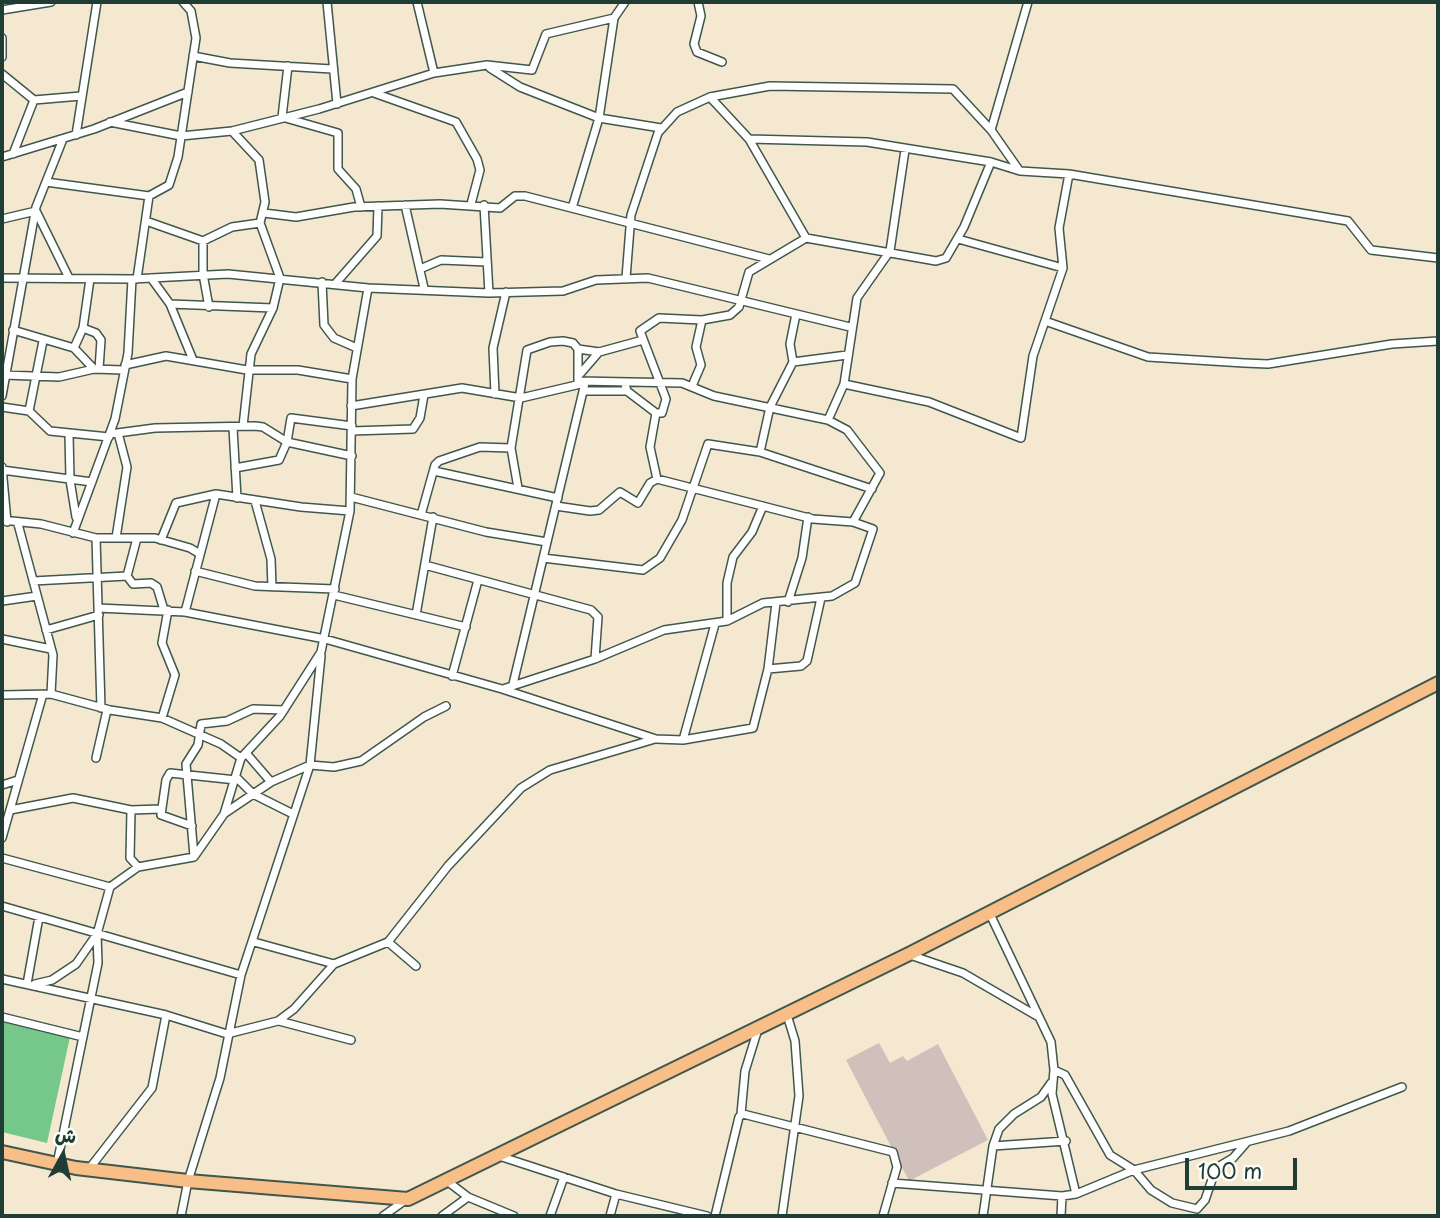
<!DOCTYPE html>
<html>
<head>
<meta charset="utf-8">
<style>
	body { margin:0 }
	#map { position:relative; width:1440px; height:1218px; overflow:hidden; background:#f5e8d1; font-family:"Playpen Sans","Playpen Sans Arabic",sans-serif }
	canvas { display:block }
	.frame { position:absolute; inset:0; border:4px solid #1f3d34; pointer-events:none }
	.north { position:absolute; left:28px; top:1120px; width:70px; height:70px; -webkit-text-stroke:5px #fdfcf7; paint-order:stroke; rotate:8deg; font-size:19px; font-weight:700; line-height:28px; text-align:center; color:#1f3d34 }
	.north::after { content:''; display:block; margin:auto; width:24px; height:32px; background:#1f3d34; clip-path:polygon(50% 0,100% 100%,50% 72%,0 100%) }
	.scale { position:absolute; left:1185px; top:1158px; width:112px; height:32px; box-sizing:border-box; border:4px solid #1f3d34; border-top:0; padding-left:9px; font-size:21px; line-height:24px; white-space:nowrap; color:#1f3d34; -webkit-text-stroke:5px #fdfcf7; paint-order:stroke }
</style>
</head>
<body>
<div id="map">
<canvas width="1440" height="1218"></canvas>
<div class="frame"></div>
<div class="north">ش</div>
<div class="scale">100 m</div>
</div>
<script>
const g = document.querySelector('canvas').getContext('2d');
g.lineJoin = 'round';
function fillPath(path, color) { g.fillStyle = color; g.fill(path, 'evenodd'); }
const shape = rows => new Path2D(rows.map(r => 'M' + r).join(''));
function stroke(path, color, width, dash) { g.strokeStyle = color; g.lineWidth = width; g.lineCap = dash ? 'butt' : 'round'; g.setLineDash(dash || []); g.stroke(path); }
fillPath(shape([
	[879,1043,890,1063,903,1056,907,1061,938,1044,988,1140,909,1181,846,1060]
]), '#d0c0bc');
fillPath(shape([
	[2,1021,70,1037,47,1143,2,1132]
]), '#76c88a');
const street = shape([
	[327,2,337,104],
	[417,2,434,73],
	[698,2,701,16,694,44,697,52,722,62],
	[2,10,51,2],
	[2,38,2,57],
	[193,56,230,63,332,69],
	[288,66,282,117,338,133,338,169,356,189,361,207],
	[490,68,520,87,599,118,661,128],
	[2,74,34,100,81,96],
	[374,93,456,122,477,159,480,170,471,204],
	[710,97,749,139,806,238],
	[110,122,181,136,232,131,259,160,265,202,260,223,280,278,273,308,251,354,243,426],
	[991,130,1028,2],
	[232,131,319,109,434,73,487,65,532,70,546,34,614,18],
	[76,135,97,2],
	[749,139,867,142,991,162,1020,171,1069,174,1348,221,1371,250,1438,258],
	[13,154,34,100],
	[2,157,94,129,188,92],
	[46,182,149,196,169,185,178,157,196,38,191,11,183,2],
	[405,205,424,288],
	[484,205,489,293],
	[572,208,599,118,614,18,625,2],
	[264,213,296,217,354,207,440,204,500,208,515,196,525,196,769,259],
	[2,219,36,211,69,278],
	[146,221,203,241,232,227,260,223],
	[958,239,1063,268],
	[203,241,203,274,209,307],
	[420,269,441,260,487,262],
	[2,278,132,279,228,274,368,288,489,293,563,291,596,280,648,278,850,327],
	[151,278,170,304,193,360],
	[626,278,631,215,658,133,677,112,710,97,770,86,953,89,991,130,1019,170],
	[137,279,149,196],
	[322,282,324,325,334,338,357,348],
	[335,284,377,236,378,206],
	[170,304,273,308],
	[1045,321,1148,357,1244,363,1268,364,1392,344,1438,341],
	[83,328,96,333,101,340,99,369],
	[13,330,74,348,94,369],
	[74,348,83,328,90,279],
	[793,362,847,355],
	[125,365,166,356,247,370,298,370,352,379],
	[580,374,599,352],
	[4,375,59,377,94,369,123,370],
	[578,381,682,383,714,396,828,420,847,430,880,473,853,522],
	[625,384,627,391,656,413,662,413,666,399,640,331,659,318,702,320,730,315,739,307,749,272,806,238,936,261,946,258,964,227,991,162],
	[844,384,929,402,1021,438,1033,356,1063,268,1059,228,1069,174],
	[692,386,701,365,696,347,702,320],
	[583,391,627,391],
	[495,394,493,348,506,292],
	[2,396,36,207,63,139],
	[351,406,462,388,521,398,585,383],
	[2,407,29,411,50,431,109,437],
	[29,411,43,341],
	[656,413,650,447,657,479],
	[828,420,844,384,857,298,890,251,905,150],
	[233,428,237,498],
	[352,431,413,429,420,418,424,395],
	[69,434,70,480,76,517],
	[110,434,155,428,255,426,263,427,287,442,352,456],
	[760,452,872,489],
	[2,467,7,522],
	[235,468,279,460,287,442,291,418,352,426],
	[2,470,92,482],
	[434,471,558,498],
	[518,488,511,448,527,350,550,342,563,341,573,343,578,349,599,352,643,340],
	[351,497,486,532,547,542],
	[255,501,271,559,272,587],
	[421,515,435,465,439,461,480,447,511,448],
	[2,520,41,524,96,538,155,538,190,548,200,554],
	[18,524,53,655,51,694],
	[73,533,115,419,128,353,132,279],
	[96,538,101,708],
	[116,538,127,467,118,433],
	[161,540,176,503,216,494,301,507,350,511],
	[543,558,643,570,660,558,682,520,708,444,760,452,770,407,793,362,790,344,796,314],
	[425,565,591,610,598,617,595,659],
	[195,571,255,586,335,589],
	[127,576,133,584,151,583,157,587,164,610],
	[127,576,137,538],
	[33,581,127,576],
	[334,595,466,627],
	[2,601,37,596],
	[788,602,802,558,808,517],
	[98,608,185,612,325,639,502,689,656,739,683,740,753,728,768,669,776,603],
	[185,612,216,494],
	[416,615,433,517],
	[727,621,727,583,733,557,752,532,763,506],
	[46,630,99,615],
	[2,639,51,649],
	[768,669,801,666,807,661,821,598],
	[452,676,478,580],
	[513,684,585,383,578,381,578,349],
	[503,689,595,659,664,630,727,621,763,603,832,596,855,583,873,529,853,522,813,519,657,479,650,483,638,503,620,492,599,510,590,511,556,506],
	[2,695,51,694,110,710,162,718,221,744,241,758],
	[162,718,175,675,162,643,168,610],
	[683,740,715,624],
	[246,753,271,782],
	[96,758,107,710],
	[237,778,253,794,293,814],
	[2,785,18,780],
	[10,810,73,798,131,810,159,809],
	[131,810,130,858,138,867],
	[225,813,271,782,310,765,334,767,361,761,424,717,446,706],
	[192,826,161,815,166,780,170,773,236,780],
	[2,838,43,694],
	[194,856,186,764,198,745,201,724,227,721,253,709,284,710],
	[2,858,110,887],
	[2,906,241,975],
	[989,912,1051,1042,1054,1070,1052,1094,1076,1194],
	[254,942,334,964],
	[388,942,416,966],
	[910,955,963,973,1037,1016],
	[2,979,166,1015,227,1034,278,1021,294,1009,334,964,388,942,448,866,521,788,550,770,655,739],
	[27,984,39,917],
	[35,984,52,980,76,964,97,934],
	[2,1017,83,1037],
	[279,1021,351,1040],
	[1054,1070,1065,1075,1110,1155,1134,1170,1151,1190,1172,1203,1197,1209,1205,1200,1216,1168,1233,1158,1247,1142],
	[741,1114,745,1071,758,1029],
	[993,1146,999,1129,1014,1114,1041,1097,1051,1083],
	[499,1156,616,1194,707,1216],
	[57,1164,98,963,97,934,110,887,138,867,194,857,224,814,241,758,280,716,321,652,350,511,352,379,368,288],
	[89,1169,152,1088,166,1015],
	[447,1181,468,1197,514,1216],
	[892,1183,1062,1196,1076,1194,1134,1170,1289,1131,1402,1087],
	[181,1216,188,1181,220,1078,241,975,310,765,321,656],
	[383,1216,407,1199],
	[442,1216,468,1197],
	[550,1216,564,1177],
	[610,1216,616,1194],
	[715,1216,739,1117,743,1114,893,1152,897,1167,883,1216],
	[782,1216,799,1096,795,1041,787,1015],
	[983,1216,993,1146,1066,1141],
	[1061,1216,1062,1196]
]);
const highway = shape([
	[2,1152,76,1168,188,1181,408,1199,909,954,1438,683]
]);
stroke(street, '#3f574c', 10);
stroke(highway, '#3f574c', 16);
stroke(street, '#fff', 7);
stroke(highway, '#f7be88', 12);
</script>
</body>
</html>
